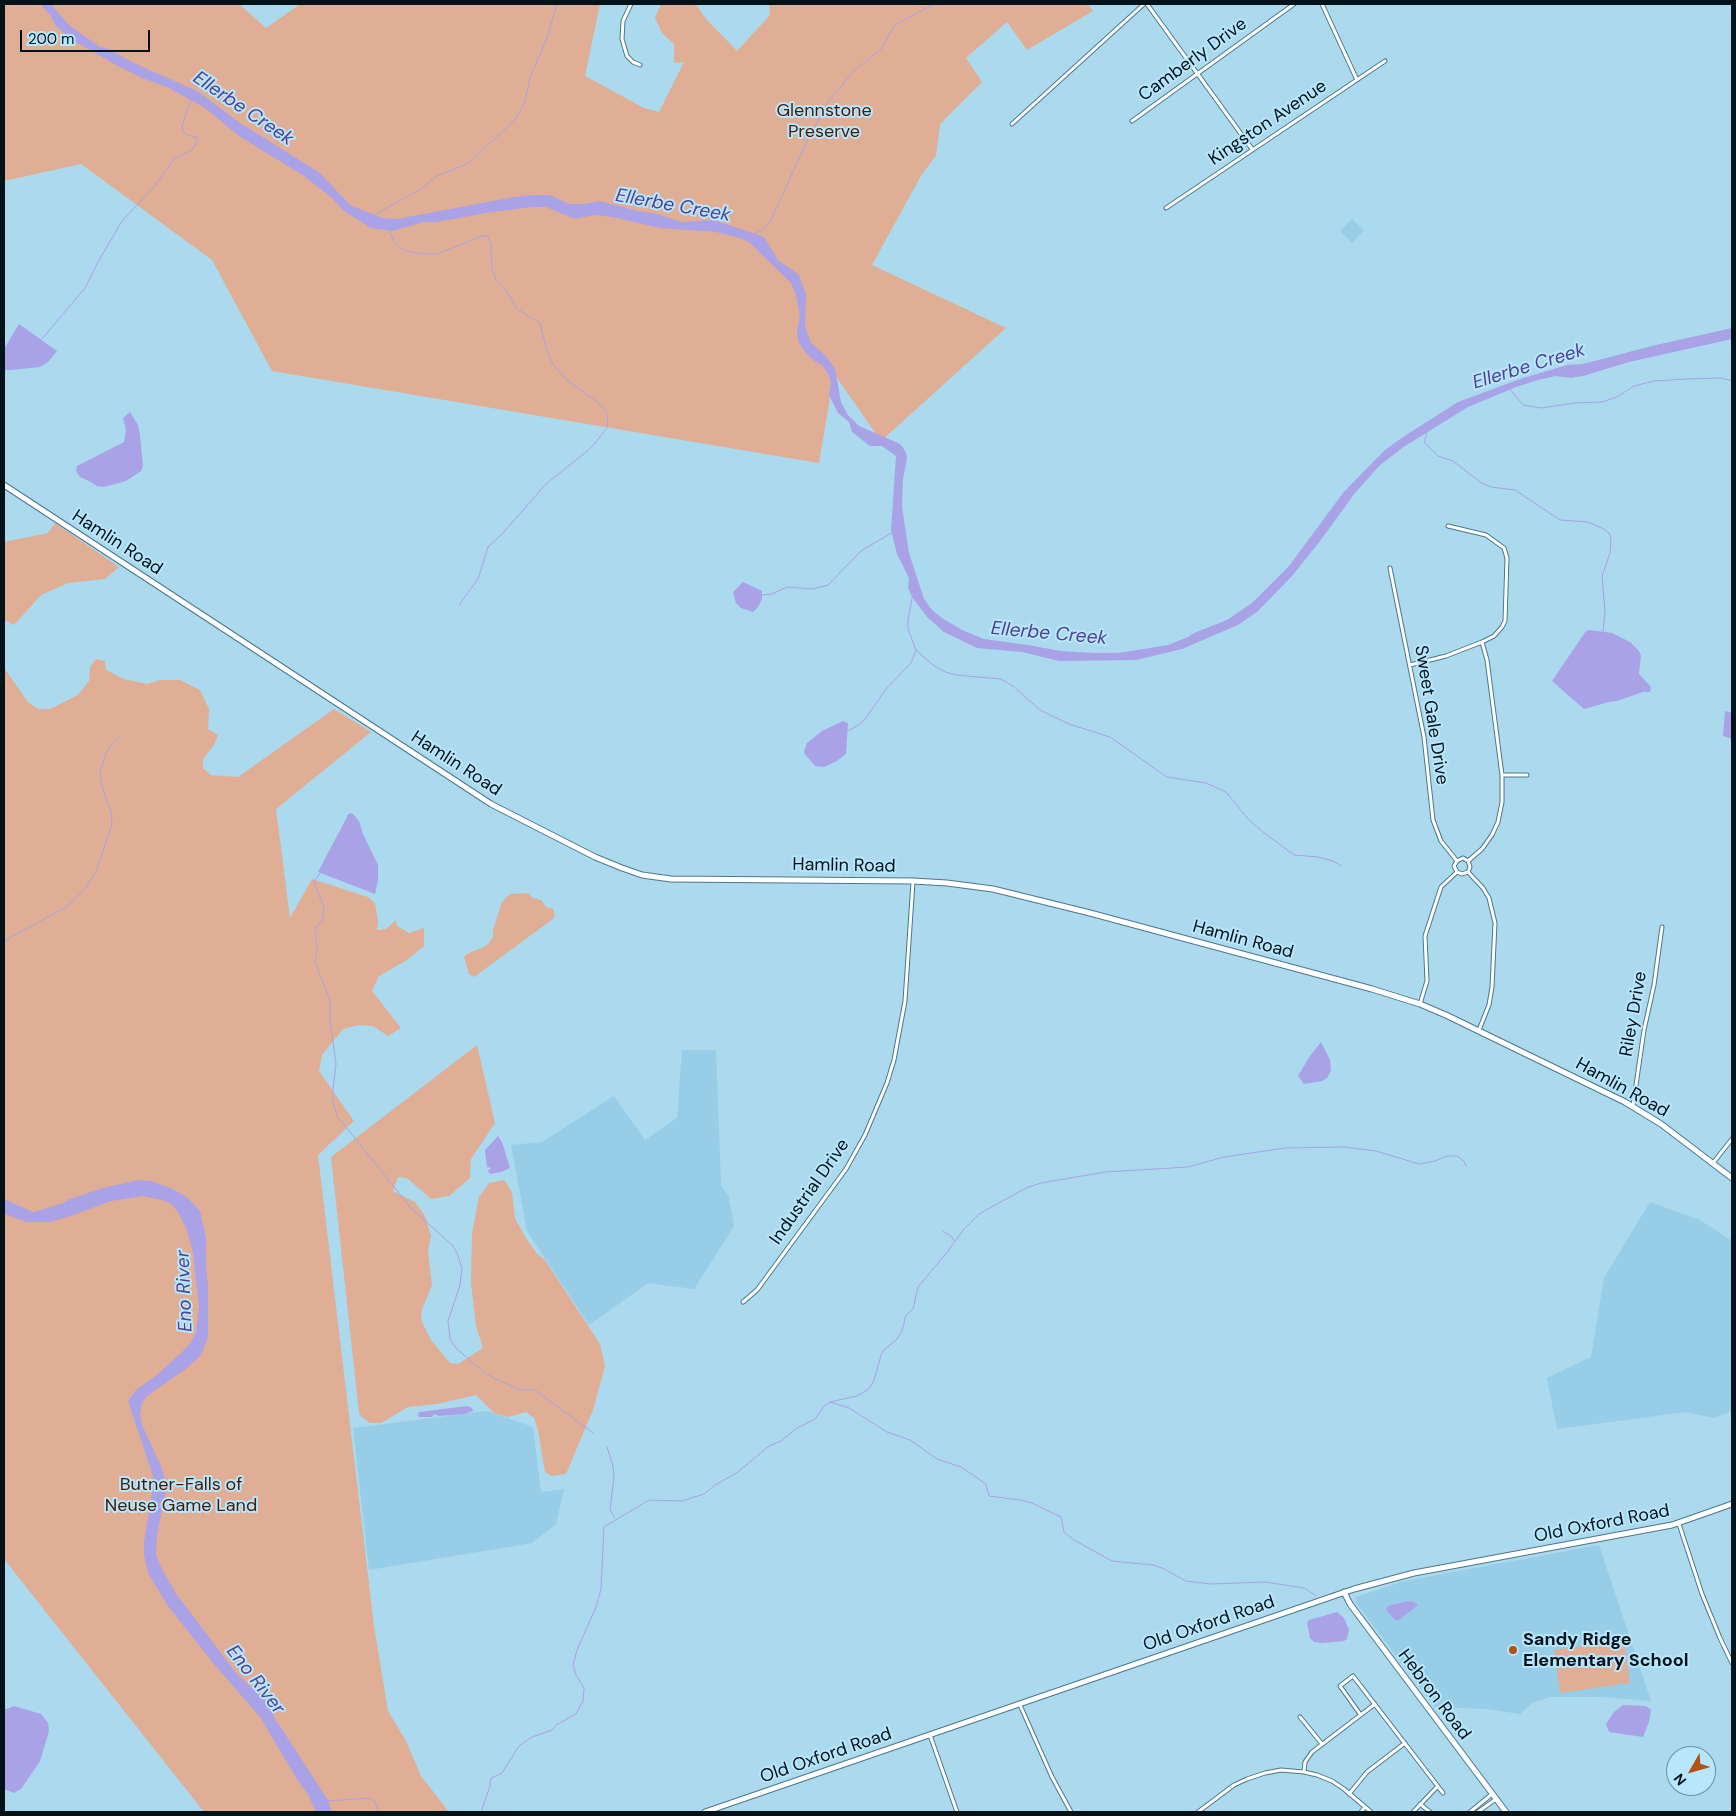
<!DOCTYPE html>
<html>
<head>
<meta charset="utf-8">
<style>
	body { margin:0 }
	#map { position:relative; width:1736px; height:1816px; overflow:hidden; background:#abd9ee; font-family:"DM Sans",sans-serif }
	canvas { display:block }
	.frame { position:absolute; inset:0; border:5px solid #021219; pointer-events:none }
	.north { position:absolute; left:1666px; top:1746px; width:50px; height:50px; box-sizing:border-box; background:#b8e6fc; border:1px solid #6f91a1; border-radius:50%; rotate:232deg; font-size:14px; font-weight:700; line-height:20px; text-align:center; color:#021219 }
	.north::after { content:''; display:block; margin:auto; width:18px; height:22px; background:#b4530f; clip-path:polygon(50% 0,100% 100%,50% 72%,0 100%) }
	.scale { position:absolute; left:20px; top:30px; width:130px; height:22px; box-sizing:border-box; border:2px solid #021219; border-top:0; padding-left:6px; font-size:15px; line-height:18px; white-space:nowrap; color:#021219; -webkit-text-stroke:4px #b8e6fc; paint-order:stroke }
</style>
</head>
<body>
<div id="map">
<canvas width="1736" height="1816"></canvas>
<div class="frame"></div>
<div class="north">N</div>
<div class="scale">200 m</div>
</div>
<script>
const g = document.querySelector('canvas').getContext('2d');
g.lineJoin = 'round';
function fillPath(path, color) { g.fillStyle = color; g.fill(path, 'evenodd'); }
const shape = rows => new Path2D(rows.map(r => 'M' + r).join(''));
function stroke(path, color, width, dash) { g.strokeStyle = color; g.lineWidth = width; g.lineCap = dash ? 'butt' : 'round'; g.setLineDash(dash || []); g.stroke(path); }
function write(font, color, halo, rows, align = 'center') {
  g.font = font + ' "DM Sans",sans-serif'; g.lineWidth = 4; g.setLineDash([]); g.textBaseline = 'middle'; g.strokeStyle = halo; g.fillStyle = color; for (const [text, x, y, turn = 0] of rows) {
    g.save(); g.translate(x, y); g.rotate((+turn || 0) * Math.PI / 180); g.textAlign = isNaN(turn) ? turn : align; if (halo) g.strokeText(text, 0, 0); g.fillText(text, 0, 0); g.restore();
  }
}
fillPath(shape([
	[1352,219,1364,230,1352,243,1340,231],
	[682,1050,716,1050,721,1185,729,1197,734,1226,694,1289,648,1283,589,1325,527,1231,511,1145,542,1142,614,1096,645,1140,677,1118],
	[1650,1202,1700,1220,1732,1241,1732,1411,1714,1418,1686,1412,1557,1429,1547,1378,1591,1357,1604,1278],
	[487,1411,533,1427,541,1492,564,1489,556,1524,532,1543,369,1570,353,1428],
	[1599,1545,1651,1701,1602,1697,1550,1697,1532,1703,1520,1714,1487,1709,1435,1707,1357,1604,1355,1597,1405,1581]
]), '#97cde6');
fillPath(shape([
	[4,4,239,4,266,28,300,4,600,4,585,76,644,108,659,112,684,62,674,63,674,44,662,33,655,18,661,4,695,4,707,20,737,51,770,15,769,4,1087,4,1093,11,1027,50,1007,22,966,58,982,82,940,124,936,156,922,174,872,265,1006,328,881,441,834,374,819,463,272,371,212,260,81,164,4,181],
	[55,523,119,567,105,579,68,583,41,595,14,625,4,620,4,542,48,533],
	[96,659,105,661,106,670,124,679,147,684,160,680,180,680,200,690,209,709,208,729,218,735,214,745,203,759,203,768,211,775,238,777,334,709,371,732,276,809,290,918,312,879,368,897,375,903,378,921,377,930,386,929,396,920,397,926,409,933,424,928,424,946,407,960,379,976,372,991,401,1028,388,1036,373,1026,358,1025,343,1029,322,1055,319,1071,354,1121,318,1155,374,1626,388,1711,406,1741,421,1776,449,1812,204,1812,4,1559,4,668,28,702,38,709,50,709,78,695,89,681,90,667],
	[528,893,533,898,541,900,546,907,553,909,555,915,553,919,474,977,469,974,464,957,467,954,486,946,493,938,493,930,502,902,510,894],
	[477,1045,495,1123,471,1159,470,1178,449,1196,431,1199,407,1178,398,1177,393,1191,415,1202,425,1216,431,1236,428,1251,432,1285,422,1309,421,1320,431,1340,450,1363,458,1364,483,1348,476,1326,471,1283,472,1233,479,1197,489,1183,504,1180,512,1192,515,1218,524,1235,537,1254,545,1260,600,1344,605,1366,593,1410,566,1474,552,1476,545,1472,538,1430,534,1418,526,1412,508,1417,494,1413,476,1395,437,1404,408,1407,381,1423,370,1423,363,1418,359,1413,331,1157],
	[1624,1640,1630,1683,1560,1693,1554,1650]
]), '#e0ae94');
fillPath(shape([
	[40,4,51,4,69,25,100,47,107,48,132,62,199,92,237,121,320,173,350,205,382,218,397,219,514,197,532,195,550,195,569,204,584,204,600,201,638,211,658,214,681,222,714,220,764,237,778,260,799,275,806,295,805,326,808,334,811,343,824,354,835,368,841,402,848,415,859,426,898,443,902,446,906,453,907,458,903,479,902,507,909,553,924,599,932,610,942,618,962,630,984,639,1028,645,1061,651,1094,653,1118,653,1144,649,1168,645,1188,637,1194,633,1227,620,1252,603,1289,566,1343,493,1374,461,1385,450,1403,437,1458,402,1520,379,1567,365,1583,364,1656,345,1732,328,1732,339,1629,362,1583,376,1571,378,1556,376,1538,380,1516,387,1468,407,1405,446,1380,465,1355,493,1320,541,1292,576,1258,611,1238,625,1182,649,1136,660,1059,661,1022,652,977,648,944,632,927,617,912,597,908,588,909,578,897,554,891,530,896,456,882,446,870,446,852,432,849,422,838,413,829,395,831,382,828,374,822,365,813,360,805,352,798,341,797,330,800,316,796,295,791,283,749,242,736,237,716,232,660,228,612,217,594,215,575,219,546,207,532,207,486,213,436,222,424,222,392,231,371,228,344,211,332,198,304,176,239,136,205,108,169,88,140,77,116,65,69,38,56,26,50,15],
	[19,324,57,351,48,362,40,367,11,370,4,370,4,349],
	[130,412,138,425,140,435,143,466,141,471,126,481,104,487,97,486,89,481,80,477,76,471,77,466,124,442,126,430,123,418],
	[743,582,762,591,762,599,758,607,753,612,741,608,736,603,733,592],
	[1589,630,1612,633,1630,642,1639,651,1641,656,1639,674,1651,687,1650,692,1643,692,1617,701,1609,702,1584,709,1552,681,1586,631],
	[1725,711,1732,713,1732,739,1723,736],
	[843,721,848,723,846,754,835,762,824,767,815,766,805,754,804,751,807,743,822,731],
	[352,813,359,821,363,834,378,865,378,880,375,894,318,872,347,817,348,814],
	[1321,1042,1330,1060,1331,1071,1327,1078,1322,1081,1304,1084,1298,1076,1310,1056],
	[498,1136,502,1142,510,1168,501,1172,490,1174,488,1171,491,1168,487,1167,485,1150],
	[138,1180,151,1181,173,1189,189,1199,200,1211,206,1238,206,1269,208,1285,208,1337,201,1355,187,1368,147,1396,142,1403,140,1414,142,1425,162,1468,166,1484,165,1495,157,1535,156,1555,163,1571,177,1595,236,1673,267,1702,274,1717,328,1800,332,1812,316,1812,307,1793,298,1781,260,1717,213,1663,168,1606,149,1575,144,1556,144,1542,152,1493,153,1476,128,1401,136,1390,158,1374,181,1353,189,1345,196,1333,199,1307,193,1253,187,1230,178,1212,170,1203,162,1200,143,1196,111,1201,71,1216,50,1222,27,1222,4,1214,4,1199,33,1212,61,1204,70,1199,103,1188],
	[467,1406,472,1408,473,1411,465,1414,439,1416,435,1414,432,1417,419,1417,418,1416,419,1412],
	[1407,1601,1414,1602,1418,1605,1399,1620,1395,1620,1387,1611,1386,1609,1388,1606],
	[1337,1612,1344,1618,1349,1630,1347,1639,1344,1641,1322,1643,1314,1642,1310,1638,1307,1623,1309,1620],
	[1623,1705,1646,1706,1651,1710,1649,1722,1643,1737,1609,1732,1606,1724,1614,1712],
	[14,1706,41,1714,48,1723,49,1731,40,1761,21,1789,14,1793,4,1789,4,1710]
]), '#a9a2e7');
stroke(shape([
	[374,215,421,189,435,177,467,164,502,132,516,118,525,102,530,77,547,38,557,4],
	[388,230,395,243,401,248,410,252,428,254,437,254,482,236,487,236,491,244,492,269,496,280,508,293,517,309,540,323,547,351,554,366,567,380,597,402,608,413,607,428,591,448,546,484,503,533,488,547,478,579,459,605],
	[754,234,764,229,770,222,808,139,828,102,854,71,881,49,895,25,934,4],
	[42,339,85,288,98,262,122,221,153,188,174,159,193,149,197,141,196,137,187,135,183,131,182,126,192,98],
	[1509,388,1523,405,1541,408,1575,403,1602,402,1617,397,1634,386,1654,381,1687,379,1721,378,1732,381],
	[1427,433,1424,442,1438,456,1453,461,1480,482,1491,487,1515,490,1560,520,1588,522,1604,529,1609,533,1611,538,1610,553,1602,576,1605,611,1603,632],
	[761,595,772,594,787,587,812,589,828,585,861,551,893,532],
	[912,598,908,620,908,629,916,650,933,665,945,672,956,675,1001,679,1013,686,1040,710,1069,724,1110,737,1167,777,1206,783,1226,792,1248,819,1263,832,1294,855,1318,857,1333,861,1342,866],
	[847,731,857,726,865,719,887,688,911,663,916,650],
	[321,872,314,882,324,908,323,919,317,926,315,933,317,947,315,962,330,1000,330,1020,336,1064,332,1098,337,1116,411,1208,453,1246,457,1253,462,1268,460,1285,448,1321,450,1339,456,1348,486,1374,519,1390,535,1390,593,1433],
	[4,941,68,906,86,888,97,869,112,824,111,811,102,787,100,771,106,753,113,743,120,737],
	[943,1231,952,1237,954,1241],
	[830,1402,849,1408,887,1432,910,1440,937,1459,961,1467,986,1484,989,1496,1020,1500,1032,1503,1061,1517,1064,1532,1074,1540,1112,1561,1153,1565,1162,1568,1186,1581,1211,1584,1265,1582,1304,1588,1316,1596],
	[607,1447,613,1466,614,1477,610,1510,615,1518],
	[328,1801,369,1798,374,1801,379,1812],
	[481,1812,490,1786,491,1778,502,1773,519,1746,532,1737,552,1730,556,1725,576,1714,583,1701,584,1688,576,1675,573,1665,577,1650,596,1607,601,1589,604,1527,649,1500,682,1501,704,1494,715,1485,738,1472,769,1446,781,1441,797,1428,815,1419,824,1406,830,1402,857,1396,869,1389,874,1380,882,1352,897,1339,902,1331,906,1315,913,1309,918,1287,949,1250,963,1230,979,1214,1026,1188,1041,1183,1105,1172,1188,1167,1224,1157,1285,1148,1344,1147,1376,1151,1419,1164,1435,1161,1447,1156,1457,1156,1464,1161,1466,1166]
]), '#a9a2e7', 1);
const street = shape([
	[631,4,623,21,622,39,627,56,633,62,640,65],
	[1147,4,1252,149],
	[1322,4,1357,80],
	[1132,121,1294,4],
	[1012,124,1144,4],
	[1166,208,1385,61],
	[1390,568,1424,737,1433,820,1441,841,1457,861],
	[1410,665,1446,656,1482,642,1494,636,1502,627,1505,621,1507,558,1504,548,1486,535,1448,526],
	[1502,775,1527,775],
	[1457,861,1463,858,1468,861],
	[1468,861,1482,849,1492,835,1498,822,1502,802,1502,775,1487,660,1482,642],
	[1457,872,1462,874,1468,872],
	[1457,872,1454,866,1457,861],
	[1468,872,1483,888,1489,898,1495,923,1492,987,1489,1005,1479,1030],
	[1468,872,1470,867,1468,861],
	[1420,1004,1427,981,1425,936,1441,887,1457,872],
	[1633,1106,1644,1030,1654,985,1662,927],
	[1713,1163,1732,1139],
	[743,1302,757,1290,846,1169,865,1135,887,1083,894,1060,905,1001,913,882],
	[1679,1524,1702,1594,1720,1638,1732,1663],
	[1020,1705,1052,1777,1071,1812],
	[1360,1714,1340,1686,1353,1676,1443,1793],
	[1300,1717,1322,1744],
	[930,1735,957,1812],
	[1304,1772,1305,1762,1312,1752,1375,1704],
	[1349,1794,1367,1772,1405,1743],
	[1420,1804,1430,1812],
	[1198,1812,1234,1785,1247,1779,1265,1773,1281,1770,1304,1772,1317,1775,1332,1781,1344,1789,1371,1812],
	[1361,1812,1365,1807],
	[1413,1812,1438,1786],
	[1470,1812,1492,1794],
	[1478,1812,1496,1799]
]);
const secondary = shape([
	[4,485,491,804,595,857,622,868,642,875,671,879,913,881,947,883,993,889,1090,913,1372,989,1420,1004,1448,1016,1625,1102,1661,1124,1732,1178],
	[1344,1592,1350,1604,1506,1812],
	[705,1812,1354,1589,1414,1573,1672,1525,1732,1504]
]);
stroke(street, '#4c778b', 5);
stroke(secondary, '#4c778b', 7);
stroke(street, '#fff', 3);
stroke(secondary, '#fff', 5);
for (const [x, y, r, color] of [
	[1513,1650,5,"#b4530f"]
]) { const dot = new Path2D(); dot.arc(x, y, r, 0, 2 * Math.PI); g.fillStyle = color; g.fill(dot); stroke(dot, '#b8e6fc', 2); }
write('18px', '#021219', '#b8e6fc', [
	["Camberly Drive",1193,60,-36],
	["Kingston Avenue",1268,123,-34],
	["Hamlin Road",117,543,33],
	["Sweet Gale Drive",1431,715,81],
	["Hamlin Road",456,764,33],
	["Hamlin Road",844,866,1],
	["Hamlin Road",1243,940,15],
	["Riley Drive",1634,1014,-80],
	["Hamlin Road",1622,1088,29],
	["Industrial Drive",810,1192,-55],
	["Old Oxford Road",1602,1524,-11],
	["Old Oxford Road",1209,1624,-19],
	["Hebron Road",1434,1695,53],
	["Old Oxford Road",826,1756,-19]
]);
write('18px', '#461a00', '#b8e6fc', [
	["Glennstone",824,111],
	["Preserve",824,132],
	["Butner-Falls of",181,1485],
	["Neuse Game Land",181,1506]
]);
write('bold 18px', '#021219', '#b8e6fc', [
	["Sandy Ridge",1523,1640],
	["Elementary School",1523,1661]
], 'left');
write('italic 19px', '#504092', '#b8e6fc', [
	["Ellerbe Creek",243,109,34],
	["Ellerbe Creek",673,206,10],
	["Ellerbe Creek",1529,367,-17],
	["Ellerbe Creek",1049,634,5],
	["Eno River",185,1291,-92],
	["Eno River",255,1680,52]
]);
</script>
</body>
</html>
